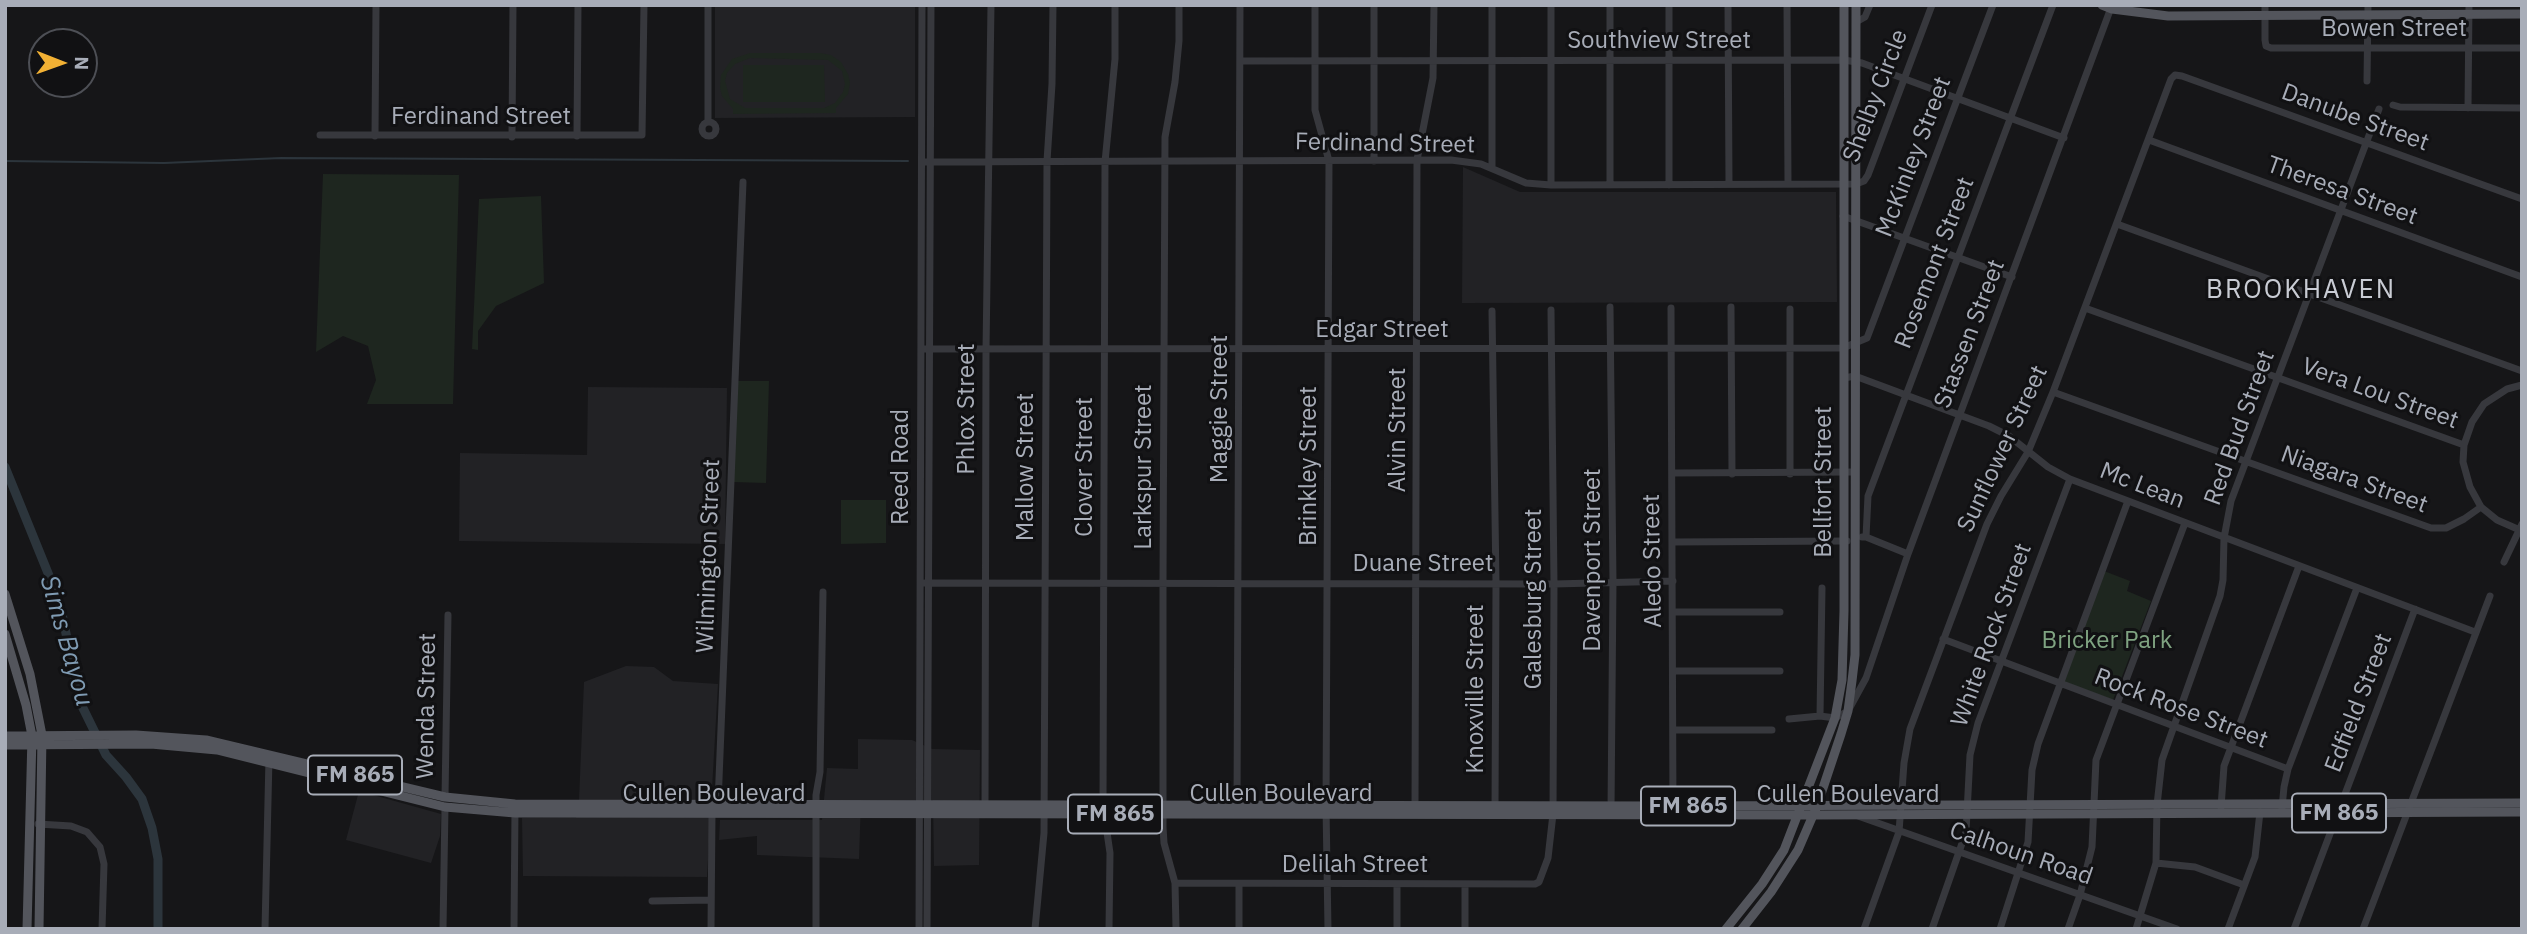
<!DOCTYPE html>
<html>
<head>
<meta charset="utf-8">
<style>
	body { margin:0 }
	#map { position:relative; width:2527px; height:934px; overflow:hidden; background:#161618; font-family:"IBM Plex Sans",sans-serif }
	canvas { display:block }
	.frame { position:absolute; inset:0; border:7px solid #a8adb8; pointer-events:none }
	.north { position:absolute; left:28px; top:28px; width:70px; height:70px; box-sizing:border-box; background:#111113; border:2px solid #4d4f55; border-radius:50%; rotate:91deg; font-size:19px; font-weight:700; line-height:28px; text-align:center; color:#a8adb8 }
	.north::after { content:''; display:block; margin:auto; width:24px; height:32px; background:#f2b134; clip-path:polygon(50% 0,100% 100%,50% 72%,0 100%) }
</style>
</head>
<body>
<div id="map">
<canvas width="2527" height="934"></canvas>
<div class="frame"></div>
<div class="north">N</div>
</div>
<script>
const g = document.querySelector('canvas').getContext('2d');
g.lineJoin = 'round';
function fillPath(path, color) { g.fillStyle = color; g.fill(path, 'evenodd'); }
const shape = rows => new Path2D(rows.map(r => 'M' + r).join(''));
function stroke(path, color, width, dash) { g.strokeStyle = color; g.lineWidth = width; g.lineCap = dash ? 'butt' : 'round'; g.setLineDash(dash || []); g.stroke(path); }
function write(font, color, halo, rows, align = 'center') {
  g.font = font + ' "IBM Plex Sans",sans-serif'; g.lineWidth = 6; g.setLineDash([]); g.textBaseline = 'middle'; g.strokeStyle = halo; g.fillStyle = color; for (const [text, x, y, turn = 0] of rows) {
    g.save(); g.translate(x, y); g.rotate((+turn || 0) * Math.PI / 180); g.textAlign = isNaN(turn) ? turn : align; if (halo) g.strokeText(text, 0, 0); g.fillText(text, 0, 0); g.restore();
  }
}
fillPath(shape([
	[715,5,915,5,915,117,715,118],
	[1463,167,1520,192,1836,192,1837,302,1462,303],
	[588,387,727,388,725,544,459,541,460,453,587,455],
	[626,666,654,667,673,681,718,684,707,877,523,876,522,818,576,818,579,800,584,682],
	[858,739,912,740,932,749,980,750,979,865,934,866,933,800,861,800,859,859,757,855,757,836,719,840,720,820,822,820,827,768,858,769],
	[359,791,441,814,440,836,431,863,346,840]
]), '#222225');
fillPath(shape([
	[750,53,820,53,831,55,841,62,848,74,850,83,848,94,836,108,836,113,733,114,733,109,722,96,720,88,721,75,732,59],
	[750,58,828,60,842,71,845,84,843,92,835,103,824,108,745,108,730,99,725,81,727,73,735,64],
	[743,65,824,65,825,102,743,102],
	[323,174,459,175,453,404,367,404,376,380,368,346,343,336,316,352],
	[541,196,544,283,496,306,478,331,478,350,472,349,479,199],
	[737,381,769,381,766,483,733,482],
	[841,500,886,500,886,543,841,544],
	[2104,571,2130,581,2127,591,2151,601,2113,700,2062,681]
]), '#1e261f');
stroke(shape([
	[5,161,164,163,281,158,908,161]
]), '#2c353c', 2);
stroke(shape([
	[5,467,50,578,62,614,80,702,106,755,126,777,142,799,152,828,158,859,158,929]
]), '#2c353c', 9);
stroke(shape([
	[708,5,708,122],
	[1315,5,1315,110,1329,161,1326,806,1328,929],
	[1551,5,1551,185],
	[1610,5,1610,185],
	[1728,5,1729,184],
	[1787,5,1788,184],
	[2265,5,2265,40,2266,46,2271,48,2522,48],
	[1856,22,1865,17,1870,5],
	[1240,61,1844,60,1862,63,2064,138],
	[2367,81,2368,5],
	[2393,105,2400,107,2522,108],
	[2468,108,2469,5],
	'702 129a7 7 0 1 1 14 0a7 7 0 1 1-14 0Z',
	[320,135,642,135,644,5],
	[375,136,376,5],
	[577,136,578,5],
	[512,137,513,5],
	[2149,140,2522,277],
	[1374,161,1374,5],
	[922,162,1451,160,1481,164,1526,183,1551,185,1856,184,1864,181,1868,175,1932,5],
	[1492,168,1492,5],
	[1669,185,1669,5],
	[1843,216,2012,277],
	[2117,224,2522,371],
	[1610,307,1613,582,1611,810],
	[1731,307,1732,474],
	[1671,308,1673,811],
	[2085,308,2464,445],
	[1492,311,1496,583,1495,811],
	[921,349,1843,348,1867,338,1993,5],
	[1844,378,1855,376,1989,426,2009,436,2048,467,2070,479,2475,632],
	[2522,385,2507,389,2484,404,2472,422,2464,445,2463,462,2470,487,2481,507,2497,520,2522,531],
	[2053,392,2431,528,2446,528,2464,519,2481,507],
	[1672,473,1855,472],
	[1790,474,1790,309],
	[1862,537,1866,537,1908,554],
	[1866,537,1868,496,2053,5],
	[1673,542,1847,541],
	[2504,562,2522,524],
	[925,583,1554,584,1673,581],
	[1673,612,1780,612],
	[1943,639,2288,769],
	[1673,671,1780,671],
	[1820,716,1822,588],
	[1789,719,1820,716,1835,718,1848,711,1866,678,1908,554,2112,5],
	[1673,730,1772,730],
	[445,797,448,615],
	[2221,807,2224,766,2299,566],
	[1415,808,1417,160,1433,78,1434,5],
	[2282,808,2284,787,2288,769,2357,588],
	[985,810,986,350,991,5],
	[1237,810,1240,5],
	[1858,816,2177,929],
	[38,824,71,826,87,832,100,847,104,864,102,929],
	[2156,863,2195,867,2244,885],
	[1175,883,1535,884,1539,882,1548,858,1553,814,1554,584,1551,310],
	[1239,884,1239,929],
	[652,901,711,900],
	[265,929,269,758],
	[443,929,445,807],
	[514,929,515,809],
	[711,929,712,813,718,804,743,182],
	[816,929,816,795,820,772,823,592],
	[919,929,922,5],
	[927,929,931,5],
	[1035,929,1044,833,1047,161,1052,84,1053,5],
	[1109,929,1110,853,1103,805,1105,162,1115,59,1115,5],
	[1176,929,1175,883,1164,843,1163,827,1163,582,1165,137,1175,82,1179,41,1179,5],
	[1397,929,1397,884],
	[1465,929,1465,884],
	[1864,929,1899,832,1904,763,1910,729,1987,524,2001,496,2028,452,2053,392,2171,79,2175,75,2182,76,2522,199],
	[1932,929,1966,832,1970,755,1978,723,2070,479],
	[2000,929,2028,842,2032,770,2038,744,2128,501],
	[2068,929,2080,895,2092,847,2096,760,2185,523],
	[2136,929,2156,863,2157,805,2162,760,2220,596,2223,580,2224,538,2231,501,2379,109],
	[2228,929,2255,857,2260,812],
	[2294,929,2415,609],
	[2363,929,2490,596]
]), '#37383d', 7);
stroke(shape([
	[2102,5,2112,9,2168,16,2522,14],
	[5,594,30,674,42,735,39,929],
	[5,634,26,705,32,736,27,929],
	[5,736,136,735,206,740,445,797,515,804,1673,806,2522,803],
	[5,745,151,744,217,750,445,807,515,813,1814,815,2522,812],
	[1726,929,1762,884,1784,850,1835,718,1842,680,1844,611,1844,5],
	[1742,929,1771,892,1798,850,1817,806,1841,734,1848,711,1852,681,1855,655,1856,5]
]), '#53555c', 9);
for (const [x, y, w] of [
	[355,775,94],
	[1688,806,94],
	[2339,813,94],
	[1115,814,94]
]) { const box = new Path2D(); box.roundRect(x - w / 2, y - 19.5, w, 39, 5); g.fillStyle = '#111113'; g.fill(box); stroke(box, '#a8adb8', 2); }
write('bold 23px', '#a8adb8', null, [
	["FM 865",355,775],
	["FM 865",1688,806],
	["FM 865",2339,813],
	["FM 865",1115,814]
]);
write('24px', '#a8adb8', '#111113', [
	["Bowen Street",2394,29],
	["Southview Street",1659,41],
	["Shelby Circle",1876,96,-69],
	["Ferdinand Street",481,117],
	["Danube Street",2355,118,20],
	["Ferdinand Street",1385,144,1],
	["McKinley Street",1914,157,-69],
	["Theresa Street",2342,191,20],
	["Rosemont Street",1935,263,-69],
	["Edgar Street",1382,330],
	["Stassen Street",1970,334,-69],
	["Vera Lou Street",2380,394,20],
	["Phlox Street",967,409,-90],
	["Maggie Street",1220,409,-90],
	["Red Bud Street",2240,428,-70],
	["Alvin Street",1398,430,-90],
	["Sunflower Street",2003,449,-65],
	["Brinkley Street",1309,466,-90],
	["Reed Road",901,467,-90],
	["Mallow Street",1026,467,-90],
	["Clover Street",1085,467,-90],
	["Larkspur Street",1144,467,-90],
	["Niagara Street",2354,480,20],
	["Bellfort Street",1824,482,-90],
	["Mc Lean",2142,486,21],
	["Wilmington Street",709,556,-88],
	["Davenport Street",1593,560,-90],
	["Aledo Street",1653,561,-91],
	["Duane Street",1423,564],
	["Galesburg Street",1534,599,-90],
	["White Rock Street",1992,635,-70],
	["Knoxville Street",1476,689,-90],
	["Edfield Street",2359,703,-69],
	["Wenda Street",427,706,-89],
	["Rock Rose Street",2181,709,21],
	["Cullen Boulevard",714,794],
	["Cullen Boulevard",1281,794],
	["Cullen Boulevard",1848,795],
	["Calhoun Road",2021,854,19],
	["Delilah Street",1355,865]
]);
write('24px', '#7fa381', '#111113', [
	["Bricker Park",2107,641]
]);
g.letterSpacing = '2px';
write('26px', '#c9ccd4', '#111113', [
	["BROOKHAVEN",2301,290]
]);
g.letterSpacing = '0px';
write('italic 26px', '#7f9bb3', '#111113', [
	["Sims Bayou",66,641,74]
]);
</script>
</body>
</html>
